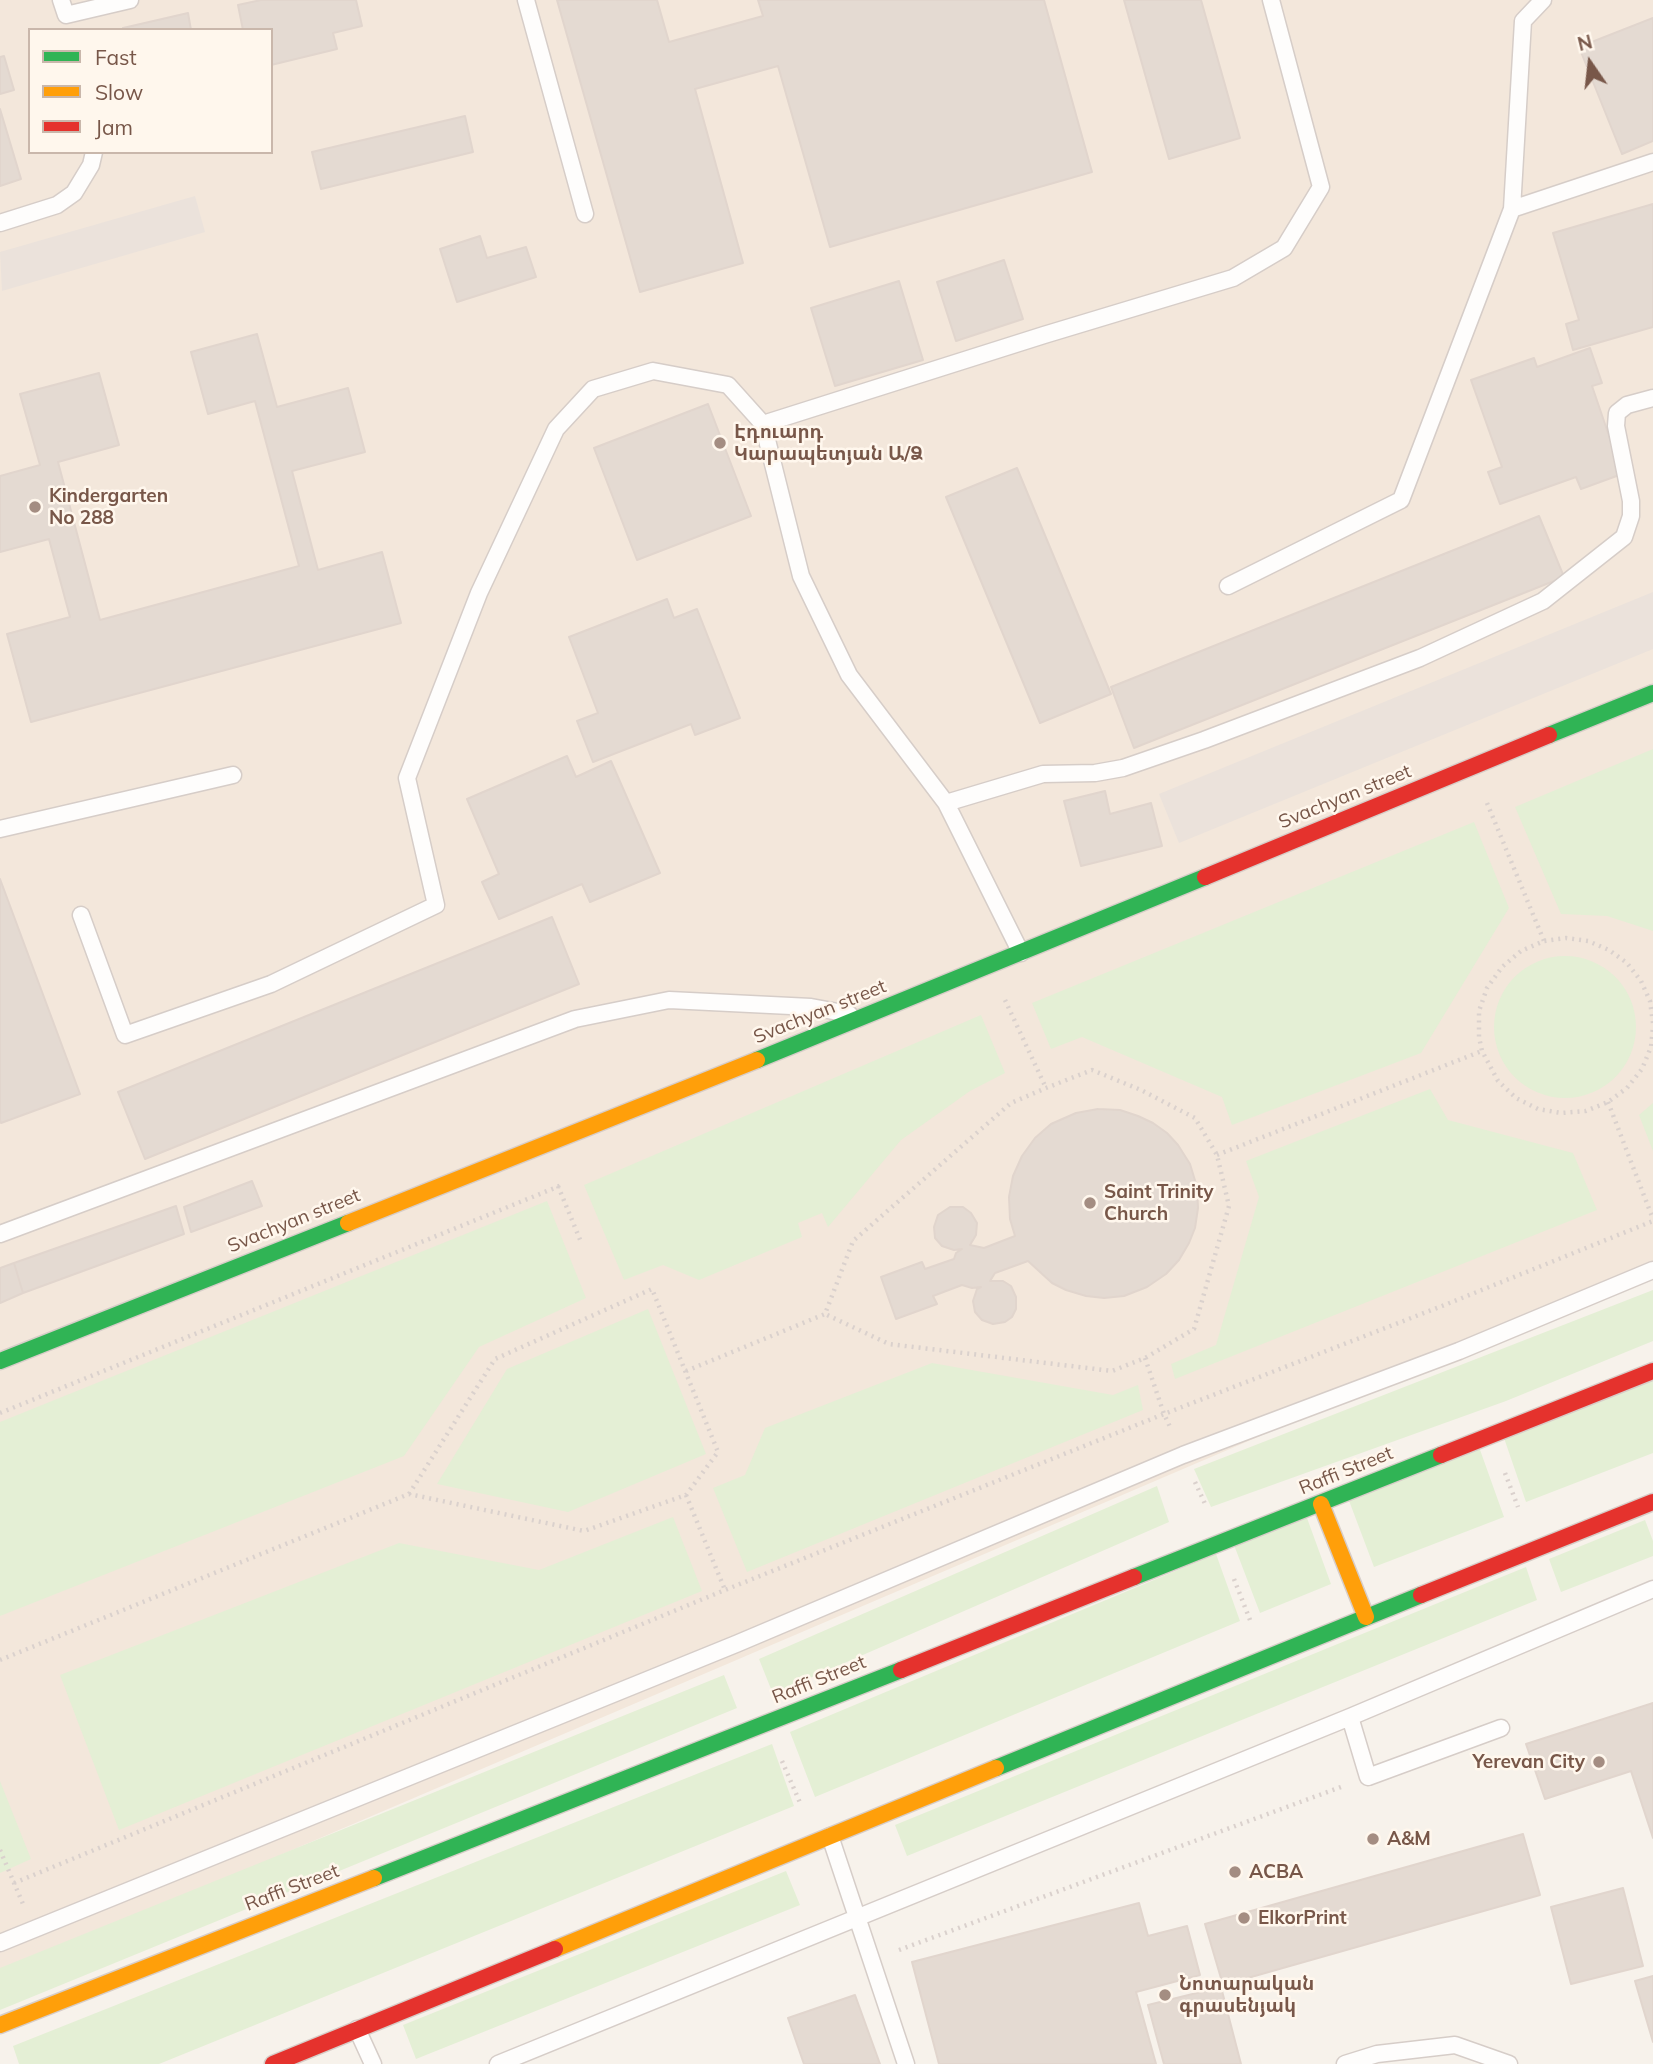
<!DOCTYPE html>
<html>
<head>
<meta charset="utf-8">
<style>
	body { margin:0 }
	#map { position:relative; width:1653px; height:2064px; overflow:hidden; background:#f7f2eb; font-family:Mulish,sans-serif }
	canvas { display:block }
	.legend { position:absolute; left:28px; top:28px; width:245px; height:126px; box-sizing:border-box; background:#fff7ed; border:2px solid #c9b7ab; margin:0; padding:9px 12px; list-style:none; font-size:21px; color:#785749 }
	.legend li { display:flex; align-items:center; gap:14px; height:35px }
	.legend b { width:35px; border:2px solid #c9b7ab }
	.north { position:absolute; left:1555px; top:28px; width:70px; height:70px; -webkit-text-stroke:5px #fff7ed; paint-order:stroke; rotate:346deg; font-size:19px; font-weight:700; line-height:28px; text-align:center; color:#785749 }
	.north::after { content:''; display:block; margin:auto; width:24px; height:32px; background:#785749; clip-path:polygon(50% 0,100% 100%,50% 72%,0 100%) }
</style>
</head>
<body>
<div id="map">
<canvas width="1653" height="2064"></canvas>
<ul class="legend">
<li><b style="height:9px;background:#30b455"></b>Fast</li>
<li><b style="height:9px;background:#ff9f0a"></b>Slow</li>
<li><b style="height:9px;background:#e5322d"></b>Jam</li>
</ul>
<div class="north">N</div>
</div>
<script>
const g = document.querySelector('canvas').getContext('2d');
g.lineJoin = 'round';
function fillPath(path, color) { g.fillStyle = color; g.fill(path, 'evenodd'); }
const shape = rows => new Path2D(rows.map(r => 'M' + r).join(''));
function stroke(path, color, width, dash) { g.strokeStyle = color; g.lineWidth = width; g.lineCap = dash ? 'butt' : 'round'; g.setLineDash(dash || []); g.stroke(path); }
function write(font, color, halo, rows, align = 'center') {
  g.font = font + ' Mulish,"Noto Sans Armenian",sans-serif'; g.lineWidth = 5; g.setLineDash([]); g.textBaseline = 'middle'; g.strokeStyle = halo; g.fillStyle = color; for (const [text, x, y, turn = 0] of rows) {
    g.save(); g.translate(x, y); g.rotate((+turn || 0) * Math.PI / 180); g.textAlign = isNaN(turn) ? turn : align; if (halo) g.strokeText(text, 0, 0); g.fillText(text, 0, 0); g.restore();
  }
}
fillPath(shape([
	[0,0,1653,0,1653,1268,0,1975],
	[30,30,271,30,271,152,30,152]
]), '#f3e7db');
fillPath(shape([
	[195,196,205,232,2,291,0,252],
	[1653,592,1653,649,1179,843,1159,794]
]), '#ebe2db');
fillPath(shape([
	[1653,749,1653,931,1607,916,1561,914,1515,807],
	[1474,822,1509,908,1421,1053,1232,1125,1222,1097,1082,1037,1051,1049,1032,1003],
	'1494 1027a71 71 0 1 1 142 0a71 71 0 1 1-142 0Z',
	[981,1015,1005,1073,970,1091,901,1140,828,1227,822,1213,798,1223,802,1237,699,1280,663,1265,624,1280,584,1185],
	[1430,1089,1448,1120,1573,1153,1597,1210,1175,1379,1171,1364,1216,1345,1259,1197,1246,1161],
	[1653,1103,1653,1151,1639,1115],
	[547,1201,586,1298,479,1347,404,1456,0,1616,0,1422],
	[1653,1290,1653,1341,1506,1401,1211,1507,1194,1469],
	[648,1309,706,1454,568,1512,437,1484,507,1369],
	[932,1363,1113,1395,1138,1385,1143,1410,747,1572,713,1488,745,1475,765,1428],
	[1653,1379,1653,1453,1526,1502,1504,1438],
	[1479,1447,1504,1517,1374,1567,1348,1498],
	[1157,1486,1169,1522,773,1694,759,1659],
	[673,1517,702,1591,119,1830,60,1675,399,1543,539,1570],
	[1307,1518,1331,1584,1260,1613,1234,1545],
	[1645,1520,1653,1541,1653,1556,1561,1592,1549,1559],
	[1216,1554,1240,1621,815,1797,790,1732],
	[1526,1567,1537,1600,907,1856,895,1825],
	[724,1675,737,1708,0,2010,0,1968],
	[772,1744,794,1806,159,2064,19,2064,13,2046],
	[0,1781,31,1859,0,1873],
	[786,1871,800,1905,416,2059,403,2025]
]), '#e4efd5');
const building = shape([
	[261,0,356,0,362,26,333,33,337,49,271,65,271,30,243,30,238,5,261,0],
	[557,0,657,0,669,42,763,16,758,0,1044,0,1092,172,830,247,778,66,695,89,743,263,640,292,557,0],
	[1124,0,1201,0,1240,138,1169,159,1124,0],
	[188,13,191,30,124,30,123,28,188,13],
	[1653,18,1653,141,1622,154,1579,47,1653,18],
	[4,56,14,90,0,94,0,57,4,56],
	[0,109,21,179,0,186,0,109],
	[465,116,473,152,321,189,312,152,465,116],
	[1653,204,1653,327,1573,350,1566,324,1579,320,1553,233,1653,204],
	[480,236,487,258,526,247,536,277,457,302,440,249,480,236],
	[1004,260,1023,319,956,341,937,282,1004,260],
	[899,281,923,360,835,386,811,308,899,281],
	[257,334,277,407,348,388,365,452,292,471,318,570,382,552,401,623,31,722,7,634,70,617,49,539,0,552,0,476,40,465,20,394,99,373,119,445,58,462,100,620,299,566,255,401,208,414,191,352,257,334],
	[1590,348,1602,383,1592,386,1622,474,1581,489,1576,477,1500,504,1488,472,1502,467,1471,380,1534,358,1537,367,1590,348],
	[708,404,751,516,637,560,594,448,708,404],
	[1017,468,1111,694,1040,723,946,497,1017,468],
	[1539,516,1564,577,1134,748,1111,687,1539,516],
	[667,599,674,618,697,609,740,718,695,735,691,724,593,762,577,721,598,713,569,637,667,599],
	[567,756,576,777,611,761,660,873,590,902,582,884,499,919,482,882,499,874,467,799,567,756],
	[1105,791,1110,814,1151,803,1162,846,1081,866,1064,801,1105,791],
	[0,879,80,1094,1,1123,0,1120,0,879],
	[552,917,579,984,145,1159,118,1092,552,917],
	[1098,1109,1120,1110,1138,1116,1153,1123,1167,1133,1178,1145,1190,1164,1197,1187,1198,1208,1195,1228,1189,1243,1179,1260,1166,1274,1147,1287,1124,1296,1104,1298,1086,1296,1066,1290,1052,1283,1028,1261,995,1273,990,1281,1003,1281,1011,1286,1016,1297,1016,1309,1012,1317,1005,1322,993,1324,982,1320,975,1312,973,1301,977,1289,981,1287,972,1288,962,1285,933,1296,937,1304,896,1319,881,1277,922,1262,925,1269,954,1259,956,1253,962,1249,954,1250,942,1246,935,1238,934,1227,938,1215,950,1207,963,1207,971,1213,977,1223,976,1235,970,1245,984,1248,1015,1236,1010,1219,1009,1197,1013,1176,1022,1156,1035,1138,1051,1124,1076,1113,1098,1109],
	[252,1181,262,1206,191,1232,184,1207,252,1181],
	[176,1206,184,1234,23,1293,14,1263,176,1206],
	[14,1263,23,1293,0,1303,0,1268,14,1263],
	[1653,1703,1653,1838,1631,1771,1545,1799,1526,1744,1653,1703],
	[1523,1834,1540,1895,1223,1985,1205,1924,1523,1834],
	[1623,1888,1643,1966,1571,1984,1551,1907,1623,1888],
	[1139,1903,1148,1936,1187,1926,1200,1975,1136,1992,1156,2064,939,2064,912,1962,1139,1903],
	[1653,1976,1653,2042,1635,1981,1653,1976],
	[1221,1987,1241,2064,1164,2064,1148,2005,1221,1987],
	[855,1995,880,2064,804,2064,788,2018,855,1995]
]);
fillPath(building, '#e4dad2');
stroke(building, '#e1d5cd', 2);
const lane = shape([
	[61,0,66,15,130,0],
	[526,0,585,214],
	[1512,209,1523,21,1543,0],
	[0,223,57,205,74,193,91,165,94,152],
	[1228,586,1401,500,1512,209,1653,162],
	[946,803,1043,774,1095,773,1123,768,1204,740,1420,658,1543,601,1624,537,1631,516,1631,501,1616,426,1617,413,1627,405,1653,398],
	[0,829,233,775],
	[81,915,125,1035,271,984,436,905,407,778,479,593,556,429,593,389,653,371,728,385,763,424],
	[1021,953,946,803,849,675,801,576,763,424,1044,335,1233,278,1284,248,1321,187,1271,0],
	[0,1234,575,1019,669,1000,811,1007,849,1014],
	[1350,1717,1368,1777,1501,1728],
	[830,1836,906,2064],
	[0,1943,736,1644,1183,1455,1459,1351,1653,1270],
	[357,2029,373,2064],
	[498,2064,1350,1717,1653,1589],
	[1345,2064,1377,2054,1455,2045,1509,2064]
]);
const fast = shape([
	[1549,735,1653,693],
	[757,1060,1205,877],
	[0,1361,348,1223],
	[1134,1577,1441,1455],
	[996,1768,1421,1595],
	[374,1878,901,1670]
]);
const slow = shape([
	[348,1223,757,1060],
	[1321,1504,1366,1617],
	[555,1949,996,1768],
	[0,2025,374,1878]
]);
const jam = shape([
	[1205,877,1549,735],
	[1441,1455,1653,1371],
	[1421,1595,1653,1502],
	[901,1670,1134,1577],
	[273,2064,555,1949]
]);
stroke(lane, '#d6cdc8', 19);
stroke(fast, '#d7cdc8', 19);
stroke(slow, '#d7cdc8', 19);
stroke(jam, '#d7cdc8', 19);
stroke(shape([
	[1487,803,1544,941],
	[1005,1000,1046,1088],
	[1653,1023,1650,1001,1641,981,1627,963,1609,950,1588,941,1566,938,1544,941,1521,951,1502,967,1487,988,1479,1011,1479,1037,1482,1051,1498,1081,1516,1098,1538,1109,1561,1113,1586,1111,1608,1102,1627,1088,1642,1069,1651,1047,1653,1027],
	[1608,1102,1653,1219],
	[1217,1155,1482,1051],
	[558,1186,581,1242],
	[1145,1358,1164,1414,1171,1429],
	[686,1371,825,1314,853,1241,1011,1103,1046,1088,1092,1070,1141,1090,1195,1118,1217,1155,1229,1206,1194,1329,1145,1358,1112,1371,889,1344,825,1314],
	[0,1413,562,1185],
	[1505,1473,1518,1507],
	[1195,1482,1206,1506],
	[686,1495,725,1590],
	[1234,1579,1250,1620],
	[0,1660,409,1494,584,1531,686,1495,718,1452,652,1289,495,1359,409,1494],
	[782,1761,801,1805],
	[0,1850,23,1904],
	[14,1883,725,1590,1164,1414,1442,1306,1653,1221],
	[899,1950,1341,1787]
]), '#dad1cd', 4.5, [2, 5]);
stroke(lane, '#fefdfc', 16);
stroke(fast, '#30b455', 16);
stroke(slow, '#ff9f0a', 16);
stroke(jam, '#e5322d', 16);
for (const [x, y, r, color] of [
	[720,443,7,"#a48d82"],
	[35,507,7,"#a48d82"],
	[1090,1203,7,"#a48d82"],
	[1599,1762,7,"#a48d82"],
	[1373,1839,7,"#a48d82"],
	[1235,1872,7,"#a48d82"],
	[1244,1918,7,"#a48d82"],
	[1165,1995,7,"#a48d82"]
]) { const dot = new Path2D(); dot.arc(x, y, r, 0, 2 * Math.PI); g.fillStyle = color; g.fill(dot); stroke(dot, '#fff7ed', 2.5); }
write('bold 19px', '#785749', '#fff7ed', [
	["Էդուարդ",734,432],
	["Կարապետյան Ա/Ձ",734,454],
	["Kindergarten",49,496],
	["No 288",49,518],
	["Saint Trinity",1104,1192],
	["Church",1104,1214],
	["Yerevan City",1585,1762,"right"],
	["A&M",1387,1839],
	["ACBA",1249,1872],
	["ElkorPrint",1258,1918],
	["Նոտարական",1179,1984],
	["գրասենյակ",1179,2006]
], 'left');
write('19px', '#785749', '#fff7ed', [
	["Svachyan street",1345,797,-22],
	["Svachyan street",820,1012,-22],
	["Svachyan street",294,1221,-22],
	["Raffi Street",1346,1471,-22],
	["Raffi Street",819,1680,-22],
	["Raffi Street",292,1888,-21]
]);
</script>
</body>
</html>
